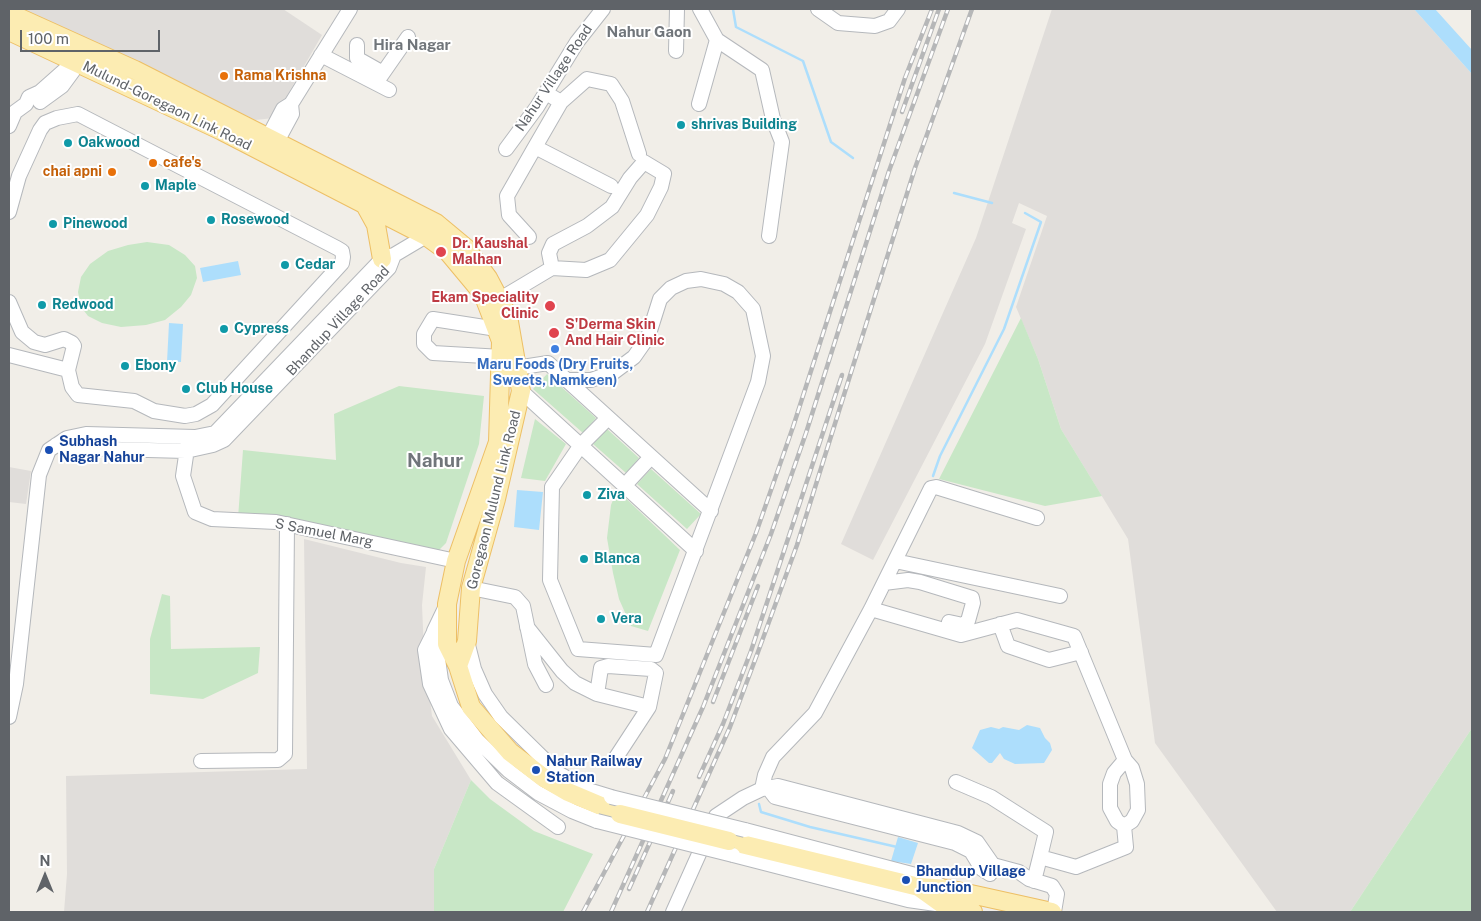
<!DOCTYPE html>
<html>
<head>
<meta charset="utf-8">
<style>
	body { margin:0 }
	#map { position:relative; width:1481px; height:921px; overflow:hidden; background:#f1eee8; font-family:"Public Sans",sans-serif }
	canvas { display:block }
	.frame { position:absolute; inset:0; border:10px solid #5f6368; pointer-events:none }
	.north { position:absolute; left:20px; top:851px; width:50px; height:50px; -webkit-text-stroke:4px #fff; paint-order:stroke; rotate:0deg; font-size:14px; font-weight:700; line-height:20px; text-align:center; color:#5f6368 }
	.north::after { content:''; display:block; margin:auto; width:18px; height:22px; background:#5f6368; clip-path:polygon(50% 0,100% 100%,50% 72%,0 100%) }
	.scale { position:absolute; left:20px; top:30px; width:140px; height:22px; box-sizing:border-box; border:2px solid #5f6368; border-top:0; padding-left:6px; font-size:15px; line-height:18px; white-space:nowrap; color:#5f6368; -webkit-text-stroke:4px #fff; paint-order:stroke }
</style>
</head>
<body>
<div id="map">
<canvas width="1481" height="921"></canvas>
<div class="frame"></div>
<div class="north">N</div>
<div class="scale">100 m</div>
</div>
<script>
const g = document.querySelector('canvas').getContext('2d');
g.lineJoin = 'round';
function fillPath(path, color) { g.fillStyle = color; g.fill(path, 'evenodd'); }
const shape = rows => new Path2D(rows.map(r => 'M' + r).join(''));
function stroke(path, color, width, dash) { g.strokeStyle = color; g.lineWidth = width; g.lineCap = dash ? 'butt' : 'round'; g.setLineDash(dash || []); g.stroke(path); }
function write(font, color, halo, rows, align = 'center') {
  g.font = font + ' "Public Sans",sans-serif'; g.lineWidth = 4; g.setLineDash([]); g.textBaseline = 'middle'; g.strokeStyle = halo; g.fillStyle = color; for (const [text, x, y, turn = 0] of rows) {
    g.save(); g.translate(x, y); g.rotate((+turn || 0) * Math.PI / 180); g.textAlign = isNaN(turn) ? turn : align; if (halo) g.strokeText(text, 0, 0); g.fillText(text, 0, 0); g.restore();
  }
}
fillPath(shape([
	[22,9,283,9,322,35,274,118,255,120],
	[1052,9,1414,9,1472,74,1472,728,1350,912,1277,912,1155,743,1128,539,1061,429,1038,359,1016,307,1047,216,1019,203,1012,223,1026,229,985,344,873,560,841,544,976,238],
	[9,467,31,471,26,504,9,502],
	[304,539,401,563,426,567,422,605,424,652,432,716,471,780,434,869,434,912,64,912,67,874,66,776,307,769]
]), '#e0ddda');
fillPath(shape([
	[147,242,169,245,185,255,195,266,197,278,191,295,181,307,165,320,146,325,121,327,102,323,88,316,81,307,78,292,81,277,90,264,108,251,128,245],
	[1021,318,1038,359,1061,429,1102,496,1045,506,939,479],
	[547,374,596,418,583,433,533,389],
	[399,386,484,396,479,444,446,543,437,552,238,518,243,450,336,460,334,414],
	[535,419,566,444,545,481,521,478],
	[607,429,639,458,626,473,593,444],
	[651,469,701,514,687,529,637,484],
	[617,490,680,550,648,631,631,626,619,599,613,573,607,538,611,505],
	[162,594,170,596,171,649,260,647,258,673,203,699,150,694,150,639],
	[1472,728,1472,912,1350,912],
	[471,780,490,799,534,831,593,854,563,912,434,912,434,869]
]), '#c8e7c6');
fillPath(shape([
	[1414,9,1435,9,1472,50,1472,74],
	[238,261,241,275,203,282,200,268],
	[169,323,183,324,181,362,167,362],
	[517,490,543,492,539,530,514,527],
	[1027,725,1040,728,1045,738,1050,743,1052,750,1044,763,1015,764,1004,759,1000,753,992,763,989,763,972,748,980,730,991,727,999,729,1003,727,1019,730],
	[898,837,918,843,911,864,891,861]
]), '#addefc');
stroke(shape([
	[733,9,736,27,803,61,831,142,853,158],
	[954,193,992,203],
	[933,476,940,456,1004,329,1041,222,1025,213],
	[759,804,761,812,810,827,897,847]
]), '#addefc', 2.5);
const minor = shape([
	[700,9,717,40,762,70,773,119,782,142,769,236],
	[818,9,838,23,875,26,889,21,898,9],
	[357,45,357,58,360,60,383,73],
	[676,51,677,9],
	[321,55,389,90],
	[376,83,408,37],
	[546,93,561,102,587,79,611,84,622,101,639,154],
	[40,102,62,86,73,71],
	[561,102,535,147,611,186],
	[699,104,717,40],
	[9,126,15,112,26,104,29,97,40,92,75,61],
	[263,147,283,109,291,104],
	[506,149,537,107,577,42,603,9],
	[272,151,292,114,291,104,350,9],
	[9,212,19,176,40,130,45,123,57,118,78,114,337,248,342,251,343,257,342,263,212,405,196,414,185,416,154,411,134,401,78,395,72,387,68,370,74,346,72,343,64,339,45,345,34,342,22,332,9,302],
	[529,237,509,215,507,196,535,147],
	[500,299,552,268,549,253,553,244,587,226,612,207,630,178,644,162,664,174,661,187,647,215,610,260,586,270,552,268],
	[497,329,433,319,424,334,424,344,433,353,502,357],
	[9,355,68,370],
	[516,368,548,363,711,511],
	[566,380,591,380,614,372,634,357,648,337,660,299,671,288,686,281,701,279,724,284,738,292,753,309,763,356,758,382,656,655,578,649,550,580,552,487,581,445,608,418],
	[521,391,696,551],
	[188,442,183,476,195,512,212,519,276,522,456,561],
	[56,445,72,448,186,451,213,445,224,440,389,268,394,255],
	[625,485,651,457],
	[895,561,1060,596],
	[884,583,908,580,920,582,972,598,973,603,968,621,963,625,949,622],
	[471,588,515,597,523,606,535,664,546,685],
	[446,606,434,631,441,680,451,706,477,740,509,771,538,793,572,811,597,821],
	[871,609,961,635,1017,620,1074,636,1125,760,1132,768,1137,784,1138,810,1132,821,1124,826],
	[1000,624,1008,646,1049,660,1081,652],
	[527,627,562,671,575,683,597,694,649,707,656,673,651,669,608,666,601,668,597,694],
	[434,632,425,650,430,684,451,729,497,783,558,827],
	[467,641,474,669,485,694,501,717,558,773,588,790,611,797],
	[9,717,16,684,39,475,49,450,67,438,86,434,195,437,215,433,382,259,394,255,426,236,431,229],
	[615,759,649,707],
	[201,761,278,760,285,754,287,524],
	[956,782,991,797,1046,832,1040,857],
	[762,789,765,775,773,757,815,713,871,609,931,488,936,487,1037,518],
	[769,789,775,797,955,843,971,851,982,869,990,874],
	[745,830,927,878,945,888],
	[733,855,908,900,943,905],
	[1034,881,1040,857,1076,867,1126,847,1124,826,1117,821,1110,808,1110,784,1114,773,1125,760],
	[673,912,716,816,743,798,762,789,778,786,958,833,977,842,993,865,1019,872,1029,879,1052,886,1057,894,1054,912]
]);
const major = shape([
	[9,13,135,70,436,223,466,248,488,278,508,316,521,391,496,499,471,588,467,641,458,666],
	[9,31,222,131,426,236,448,252,483,294,501,341,498,442,456,561,447,604,447,644,458,666,471,707,510,752,544,778,568,792,620,814],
	[365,205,376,225,382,259],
	[729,841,919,887,948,889,1052,912],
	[920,888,945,906,973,912]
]);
stroke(minor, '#b5b8bc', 16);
stroke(major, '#edbf65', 20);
stroke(minor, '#fff', 14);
stroke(major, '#fcecb2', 18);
const rail = shape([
	[902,112,939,9],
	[713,702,758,586],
	[699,777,723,724,751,651,842,375],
	[629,889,673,791],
	[583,912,665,759,756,533,793,427,905,78,932,9],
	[611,912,703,707,771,534,806,433,889,171,948,9],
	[647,912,730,727,758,652,797,545,915,168,972,9]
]);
stroke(rail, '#b6b7b8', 4.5);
stroke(rail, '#fff', 2.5, [8]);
const minorBridge = shape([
	[611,797,745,830],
	[597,821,733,855]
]);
const majorBridge = shape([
	[620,814,729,841]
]);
stroke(minorBridge, '#b5b8bc', 16, []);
stroke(majorBridge, '#edbf65', 20, []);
stroke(minorBridge, '#fff', 14);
stroke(majorBridge, '#fcecb2', 18);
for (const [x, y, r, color] of [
	[224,76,5,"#e8710a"],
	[681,125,5,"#0f9aa8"],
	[68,143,5,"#0f9aa8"],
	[153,163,5,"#e8710a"],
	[112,172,5,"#e8710a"],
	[145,186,5,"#0f9aa8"],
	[211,220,5,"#0f9aa8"],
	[53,224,5,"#0f9aa8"],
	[441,252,6,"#e0444e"],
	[285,265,5,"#0f9aa8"],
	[42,305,5,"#0f9aa8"],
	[550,306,6,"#e0444e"],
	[224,329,5,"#0f9aa8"],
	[554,333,6,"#e0444e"],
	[555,349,5,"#3f7fe0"],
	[125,366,5,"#0f9aa8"],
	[186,389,5,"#0f9aa8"],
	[49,450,5,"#1a4fb4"],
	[587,495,5,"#0f9aa8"],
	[584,559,5,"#0f9aa8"],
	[601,619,5,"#0f9aa8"],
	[536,770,5,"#1a4fb4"],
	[906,880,5,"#1a4fb4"]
]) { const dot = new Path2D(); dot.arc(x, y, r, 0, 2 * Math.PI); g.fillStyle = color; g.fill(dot); stroke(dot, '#fff', 2); }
write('bold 14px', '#c56008', '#fff', [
	["Rama Krishna",234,76],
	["cafe's",163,163],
	["chai apni",102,172,"right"]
], 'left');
write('14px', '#5f6368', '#fff', [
	["Nahur Village Road",554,78,-56],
	["Mulund-Goregaon Link Road",167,106,26],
	["Bhandup Village Road",338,321,-47],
	["Goregaon Mulund Link Road",494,500,-76],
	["S Samuel Marg",324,533,11]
]);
write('bold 14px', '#0d838f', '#fff', [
	["shrivas Building",691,125],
	["Oakwood",78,143],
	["Maple",155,186],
	["Rosewood",221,220],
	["Pinewood",63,224],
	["Cedar",295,265],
	["Redwood",52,305],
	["Cypress",234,329],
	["Ebony",135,366],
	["Club House",196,389],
	["Ziva",597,495],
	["Blanca",594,559],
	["Vera",611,619]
], 'left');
write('bold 14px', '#be3a42', '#fff', [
	["Dr. Kaushal",452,244],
	["Malhan",452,260],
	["Ekam Speciality",539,298,"right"],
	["Clinic",539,314,"right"],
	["S'Derma Skin",565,325],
	["And Hair Clinic",565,341]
], 'left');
write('bold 14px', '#366cbe', '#fff', [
	["Maru Foods (Dry Fruits,",555,365],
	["Sweets, Namkeen)",555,381]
]);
write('bold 14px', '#164399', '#fff', [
	["Subhash",59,442],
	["Nagar Nahur",59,458],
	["Nahur Railway",546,762],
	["Station",546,778],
	["Bhandup Village",916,872],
	["Junction",916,888]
], 'left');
write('bold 15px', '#70757a', '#fff', [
	["Nahur Gaon",649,32],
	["Hira Nagar",412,45]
]);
write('bold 19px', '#70757a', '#fff', [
	["Nahur",435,461]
]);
</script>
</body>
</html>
